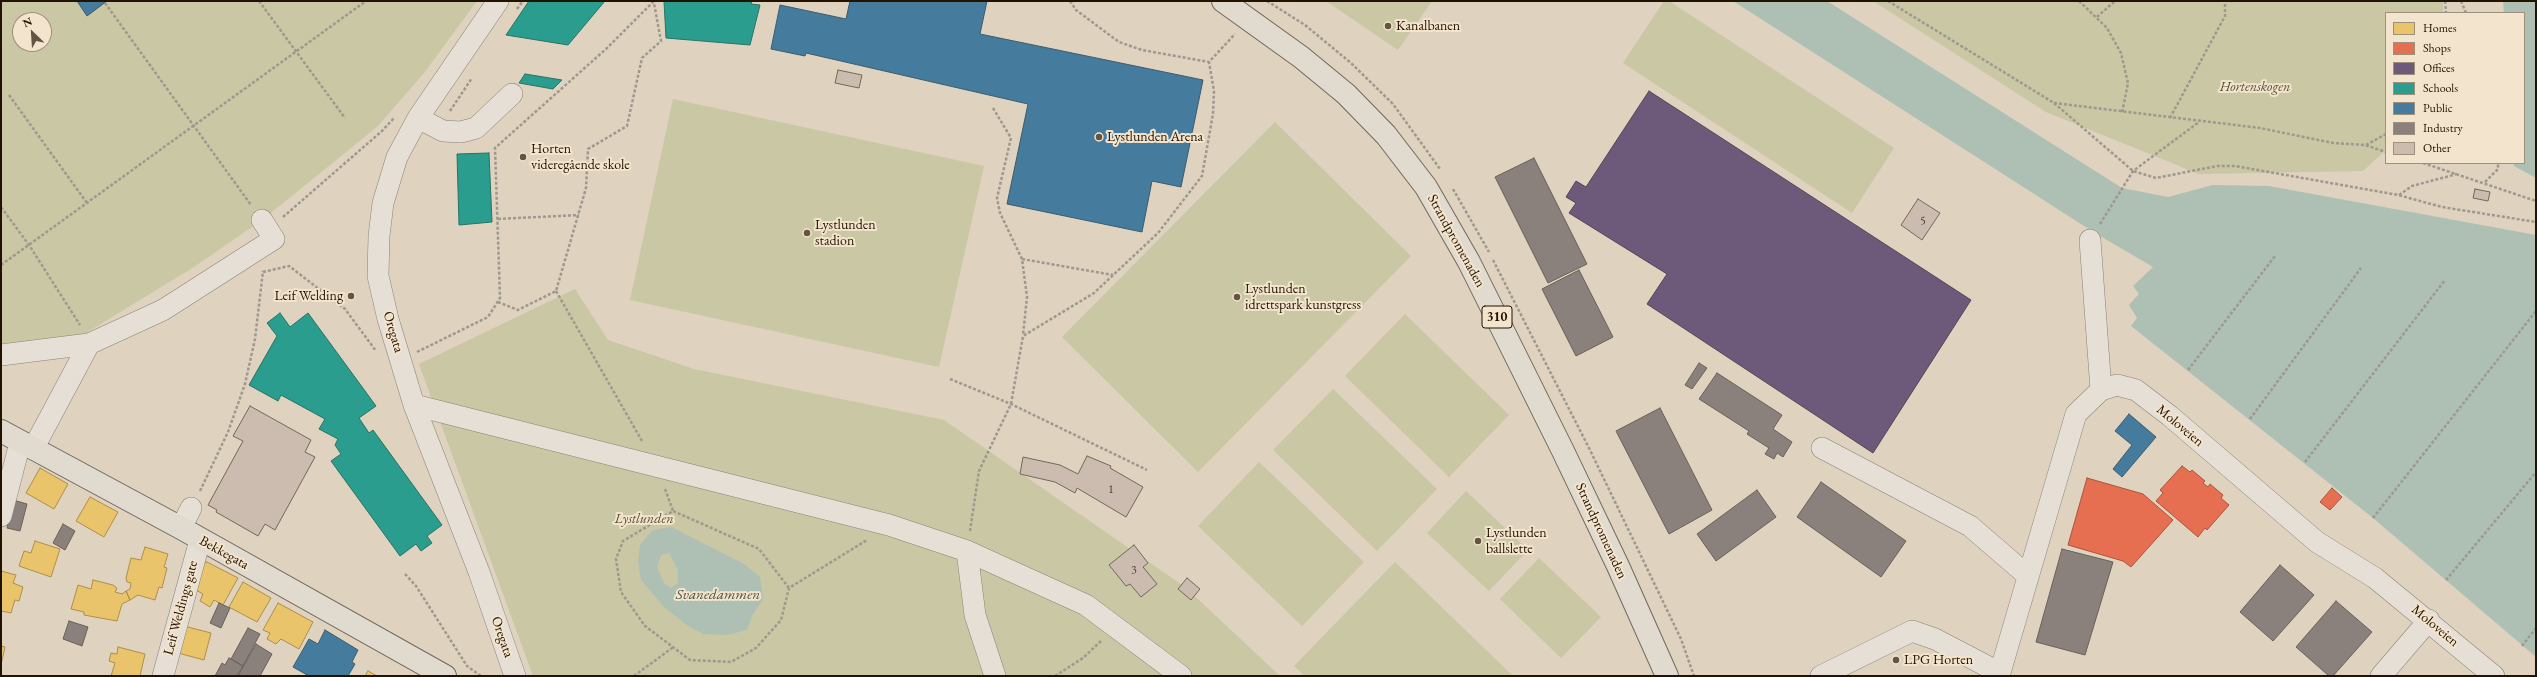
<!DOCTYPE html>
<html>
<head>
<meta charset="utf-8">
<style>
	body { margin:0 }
	#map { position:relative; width:2537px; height:677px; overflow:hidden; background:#dfd2bf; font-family:"EB Garamond",serif }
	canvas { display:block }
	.frame { position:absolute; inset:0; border:2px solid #221200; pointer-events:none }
	.legend { position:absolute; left:2385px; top:12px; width:140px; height:152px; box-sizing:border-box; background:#f3e4cd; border:1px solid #9f907b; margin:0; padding:5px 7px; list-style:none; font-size:12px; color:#221200 }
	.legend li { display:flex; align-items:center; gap:8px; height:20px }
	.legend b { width:20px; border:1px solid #9f907b }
	.north { position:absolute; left:12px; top:12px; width:40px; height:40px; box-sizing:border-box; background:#f3e4cd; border:1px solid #9f907b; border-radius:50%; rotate:335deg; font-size:11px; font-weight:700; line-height:16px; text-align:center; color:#221200 }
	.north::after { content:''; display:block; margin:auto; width:14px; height:18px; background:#645543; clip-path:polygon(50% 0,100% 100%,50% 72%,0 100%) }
</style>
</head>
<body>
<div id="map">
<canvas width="2537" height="677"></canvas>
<div class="frame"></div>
<ul class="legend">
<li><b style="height:11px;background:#e9c46a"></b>Homes</li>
<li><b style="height:11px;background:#e76f51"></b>Shops</li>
<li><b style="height:11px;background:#6d597a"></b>Offices</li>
<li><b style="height:11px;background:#2a9d8f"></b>Schools</li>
<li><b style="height:11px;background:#457b9d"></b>Public</li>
<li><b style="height:11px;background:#8a817c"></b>Industry</li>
<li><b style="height:11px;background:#ccbbaf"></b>Other</li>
</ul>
<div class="north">N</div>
</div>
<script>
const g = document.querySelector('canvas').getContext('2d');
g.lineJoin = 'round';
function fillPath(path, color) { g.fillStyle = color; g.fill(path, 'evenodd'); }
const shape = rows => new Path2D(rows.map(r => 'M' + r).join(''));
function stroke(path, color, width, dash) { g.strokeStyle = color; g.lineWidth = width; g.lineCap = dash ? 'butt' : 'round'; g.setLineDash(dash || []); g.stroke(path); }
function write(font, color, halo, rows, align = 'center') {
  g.font = font + ' "EB Garamond",serif'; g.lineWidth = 4; g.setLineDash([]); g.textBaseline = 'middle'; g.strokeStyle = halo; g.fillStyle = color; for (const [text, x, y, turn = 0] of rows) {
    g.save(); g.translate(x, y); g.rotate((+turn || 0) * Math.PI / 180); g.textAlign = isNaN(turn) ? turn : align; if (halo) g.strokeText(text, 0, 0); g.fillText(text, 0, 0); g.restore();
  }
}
fillPath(shape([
	[1,1,477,1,424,73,377,127,262,220,194,267,81,336,1,347],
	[20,20,44,20,44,44,20,44],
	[1326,1,1432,1,1398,50],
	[1664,1,1669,1,1894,148,1852,213,1623,63],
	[1873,1,2443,1,2443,13,2386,13,2386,150,2363,171,2199,174,2046,112],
	[673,99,984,166,939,367,630,300],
	[1275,122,1411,256,1198,472,1062,337],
	[575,289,608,340,694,369,944,420,1185,587,1280,676,533,676,419,364],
	[1405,314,1509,415,1449,477,1345,376],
	[1333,389,1437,489,1377,551,1273,450],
	[1259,462,1364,562,1302,626,1198,526],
	[1466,491,1528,550,1489,591,1427,533],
	[1539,558,1601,617,1561,658,1500,599],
	[1395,562,1513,676,1305,676,1294,666]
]), '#c9c7a4');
fillPath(shape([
	[1733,1,1827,1,2122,188,2168,197,2213,185,2269,186,2536,235,2536,657,2373,518,2131,326,2137,318,2129,305,2139,294,2133,286,2153,267,2095,233],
	[2503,1,2536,1,2536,178,2514,166,2514,163,2524,163,2524,13,2504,13],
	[671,527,744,564,760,577,763,599,752,616,747,630,727,635,703,634,688,626,664,607,641,580,638,561,640,545,653,530],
	[669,553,678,570,678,583,671,588,664,583,657,567,661,555]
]), '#aec0b4');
const homes = shape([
	[40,468,68,484,54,509,26,493,40,468],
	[90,497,118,512,104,537,76,521,90,497],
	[35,541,60,549,51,577,19,566,24,551,31,553,35,541],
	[145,547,168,554,164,567,167,568,162,588,159,587,155,600,138,595,130,600,126,591,130,589,131,583,127,582,126,578,131,558,141,560,145,547],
	[207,562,238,578,223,605,214,600,210,607,200,601,203,594,194,589,200,565,207,562],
	[1,571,16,575,13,583,23,587,19,601,15,600,11,613,1,611,1,571],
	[93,580,113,585,117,588,115,592,122,594,126,591,130,600,122,604,117,621,84,615,84,612,71,609,78,585,91,589,93,580],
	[243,582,271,598,257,622,229,607,243,582],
	[278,603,313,622,299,649,281,639,276,644,267,639,270,633,263,630,278,603],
	[184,626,211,633,204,660,178,653,184,626],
	[1,646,5,647,1,665,1,646],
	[118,647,145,654,140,676,111,676,115,663,109,661,111,653,117,654,118,647],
	[368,671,377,676,365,676,368,671]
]);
fillPath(homes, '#e9c46a');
stroke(homes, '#ad8f4a', 1);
const shops = shape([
	[2182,466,2190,472,2192,470,2205,481,2203,483,2208,487,2210,484,2223,495,2221,498,2229,505,2207,530,2205,528,2198,537,2156,501,2163,493,2160,490,2182,466],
	[2087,478,2143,494,2173,520,2131,567,2123,561,2068,545,2087,478],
	[2332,488,2342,497,2330,510,2320,502,2332,488]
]);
fillPath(shops, '#e76f51');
stroke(shops, '#ac5339', 1);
const offices = shape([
	[1649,91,1971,300,1873,453,1647,304,1667,274,1569,213,1576,203,1566,197,1576,181,1586,187,1649,91]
]);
fillPath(offices, '#6d597a');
stroke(offices, '#564455', 1);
const schools = shape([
	[529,1,605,1,568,45,506,35,529,1],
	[664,1,752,1,751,4,760,5,750,45,666,38,664,1],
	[525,74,562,80,553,89,519,83,525,74],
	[489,153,492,222,459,225,457,154,489,153],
	[280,313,290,327,308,313,376,406,359,418,369,433,373,430,442,525,427,536,432,543,421,551,416,544,400,556,331,461,341,454,335,445,338,439,319,429,325,419,281,395,278,401,249,385,277,336,267,323,280,313]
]);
fillPath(schools, '#2a9d8f');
stroke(schools, '#287364', 1);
const public = shape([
	[77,1,107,1,87,16,77,1],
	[850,1,987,1,980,34,1203,80,1181,187,1152,181,1142,232,1007,204,1028,104,806,53,805,56,771,49,780,5,846,19,850,1],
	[2129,414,2156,437,2122,477,2113,469,2132,445,2115,431,2129,414],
	[325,630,358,650,352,662,355,664,348,676,309,676,293,667,309,639,318,644,325,630]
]);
fillPath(public, '#457b9d');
stroke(public, '#3a5c6e', 1);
const industry = shape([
	[1534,158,1587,264,1548,283,1495,177,1534,158],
	[1579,270,1613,337,1576,356,1542,289,1579,270],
	[1699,363,1707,368,1692,389,1685,385,1699,363],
	[1717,373,1782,415,1773,429,1792,442,1783,457,1777,453,1774,459,1765,454,1769,448,1747,434,1749,431,1699,399,1717,373],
	[1660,408,1712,510,1669,534,1616,431,1660,408],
	[1821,482,1906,541,1881,577,1797,517,1821,482],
	[1757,490,1776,517,1716,561,1697,534,1757,490],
	[13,500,27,504,20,531,7,528,13,500],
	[63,524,75,531,65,550,53,543,63,524],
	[2062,549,2113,562,2085,655,2036,642,2062,549],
	[2280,565,2314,595,2273,641,2240,612,2280,565],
	[2336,601,2372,632,2333,676,2329,676,2296,647,2336,601],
	[219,603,230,608,221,628,210,623,219,603],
	[69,621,88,627,82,646,63,639,69,621],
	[248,628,260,634,243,666,231,659,248,628],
	[256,644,272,654,260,676,238,676,256,644],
	[229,658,243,666,237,676,215,676,222,663,225,665,229,658]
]);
fillPath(industry, '#8a817c');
stroke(industry, '#6b6057', 1);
const building = shape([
	[838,70,862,75,859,88,835,83,838,70],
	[2475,189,2490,192,2488,201,2473,198,2475,189],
	[1918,199,1940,213,1922,240,1901,225,1918,199],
	[250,406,311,440,305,452,315,457,275,530,265,524,258,536,216,512,217,510,208,505,243,441,233,436,250,406],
	[1087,456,1111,466,1110,468,1143,487,1126,517,1077,488,1075,493,1055,482,1020,474,1023,457,1060,465,1078,474,1087,456],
	[1134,545,1148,563,1143,567,1157,584,1141,597,1130,584,1126,586,1109,565,1134,545],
	[1187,578,1200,589,1191,600,1178,589,1187,578]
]);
fillPath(building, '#ccbbaf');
stroke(building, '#71685c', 1);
const minor = shape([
	[498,1,418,118,397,157,383,203,379,236,378,276,388,319,414,405,479,572,515,676],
	[418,118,443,131,461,132,476,128,512,94],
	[2090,240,2101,390],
	[1,355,89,344],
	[414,405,889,525,967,551,1086,605,1181,676],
	[1822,448,1970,526,2028,576],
	[33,449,89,344,163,310,274,239,262,220],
	[1,516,20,443],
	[181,528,191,508],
	[967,551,975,615,995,676],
	[163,676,200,540],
	[1821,676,1912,631,1935,639,2000,673],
	[1999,676,2076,414,2101,390,2117,385,2136,390,2170,416,2317,542,2375,578,2494,676],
	[2381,676,2429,620]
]);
const major = shape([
	[1223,1,1301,57,1346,94,1386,135,1426,187,1469,262,1563,451,1618,566,1667,676],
	[1,431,181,528,445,676]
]);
stroke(minor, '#8b8275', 22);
stroke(major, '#71685c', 24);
stroke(shape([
	[259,1,345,118],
	[1070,1,1076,10,1119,42,1142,50,1209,62],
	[1267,1,1305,25,1351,63,1393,104,1440,169],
	[1888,1,2054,103,2133,171,2156,178,2217,166,2235,166,2398,195,2442,207,2536,222],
	[2079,1,2107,28,2121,53,2128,83,2122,113],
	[2445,1,2446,13],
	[2461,1,2466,13],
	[105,3,251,205],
	[517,9,523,1],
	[2097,17,2115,1],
	[9,95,87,203],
	[2054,103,2260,128,2333,143,2365,145,2386,152],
	[993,108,1011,138,997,198,1000,213,1022,259,1027,297,1023,335],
	[450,111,472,78],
	[2170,118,2225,16,2225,1],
	[2366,145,2386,134],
	[2423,163,2536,201],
	[2485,182,2498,169,2498,163],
	[1453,189,1489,252],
	[2399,195,2412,186,2457,174],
	[1,207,29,245,80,325],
	[283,217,382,131,394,118],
	[498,219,579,215],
	[2100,224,2133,171,2199,122],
	[1022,259,1113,275],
	[1493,260,1590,450,1681,639,1694,676],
	[1,265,366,1],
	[263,272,289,266,345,309,376,351],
	[556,291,642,441],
	[498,302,518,310,556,291,586,188,588,149,627,126,642,58,661,41,654,3],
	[417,352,488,317,500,298,495,148,606,49,654,1],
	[2188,370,2275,256],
	[950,379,1011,404,1147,470],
	[2250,419,2361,268],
	[2305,462,2445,280],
	[665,489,673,511],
	[200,491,228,432,245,384,255,339,263,271],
	[2373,518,2536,311],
	[970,531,979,471,1011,404,1023,336,1094,293,1158,233,1202,176,1213,114,1214,91,1209,62,1235,34],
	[405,574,416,586,467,666,481,676],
	[2446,580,2536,472],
	[789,588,759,549,673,511,623,541,616,559,621,592,645,626,690,660,731,662,756,648,781,620,789,588,867,540],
	[2522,646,2536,628],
	[634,676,672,648],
	[1055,676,1083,658,1101,641]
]), '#9e988f', 2.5, [3, 2]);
stroke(minor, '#e6dfd5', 21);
stroke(major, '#e1dace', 22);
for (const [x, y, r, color] of [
	[1388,26,4,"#645543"],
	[1099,137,4,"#645543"],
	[523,157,4,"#645543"],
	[807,233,4,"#645543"],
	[351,296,4,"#645543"],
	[1237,297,4,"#645543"],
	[1478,541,4,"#645543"],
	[1896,660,4,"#645543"]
]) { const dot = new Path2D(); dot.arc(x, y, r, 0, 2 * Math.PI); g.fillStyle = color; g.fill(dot); stroke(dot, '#f3e4cd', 1.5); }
write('12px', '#4c3c2c', null, [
	["5",1923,221],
	["1",1111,490],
	["3",1134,571]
]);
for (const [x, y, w] of [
	[1497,317,30]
]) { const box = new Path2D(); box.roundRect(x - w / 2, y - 11, w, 22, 3); g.fillStyle = '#f3e4cd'; g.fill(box); stroke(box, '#221200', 1); }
write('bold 13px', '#221200', null, [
	["310",1497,317]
]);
write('14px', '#221200', '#f3e4cd', [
	["Kanalbanen",1396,26],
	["Lystlunden Arena",1107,137],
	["Horten",531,149],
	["videregående skole",531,165],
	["Lystlunden",815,225],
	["stadion",815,241],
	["Lystlunden",1245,289],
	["idrettspark kunstgress",1245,305],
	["Leif Welding",343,296,"right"],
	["Lystlunden",1486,533],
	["ballslette",1486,549],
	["LPG Horten",1904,660]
], 'left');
write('italic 14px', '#564e31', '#f3e4cd', [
	["Hortenskogen",2255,87],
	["Lystlunden",644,519]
]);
write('14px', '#221200', '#f3e4cd', [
	["Strandpromenaden",1456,241,61],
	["Oregata",393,332,74],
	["Moloveien",2180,426,40],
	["Strandpromenaden",1601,531,65],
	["Bekkegata",224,553,29],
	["Leif Weldings gate",181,608,-75],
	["Moloveien",2435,626,40],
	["Oregata",502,637,71]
]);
write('italic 15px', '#4c4c3e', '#f3e4cd', [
	["Svanedammen",718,595]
]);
</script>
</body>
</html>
